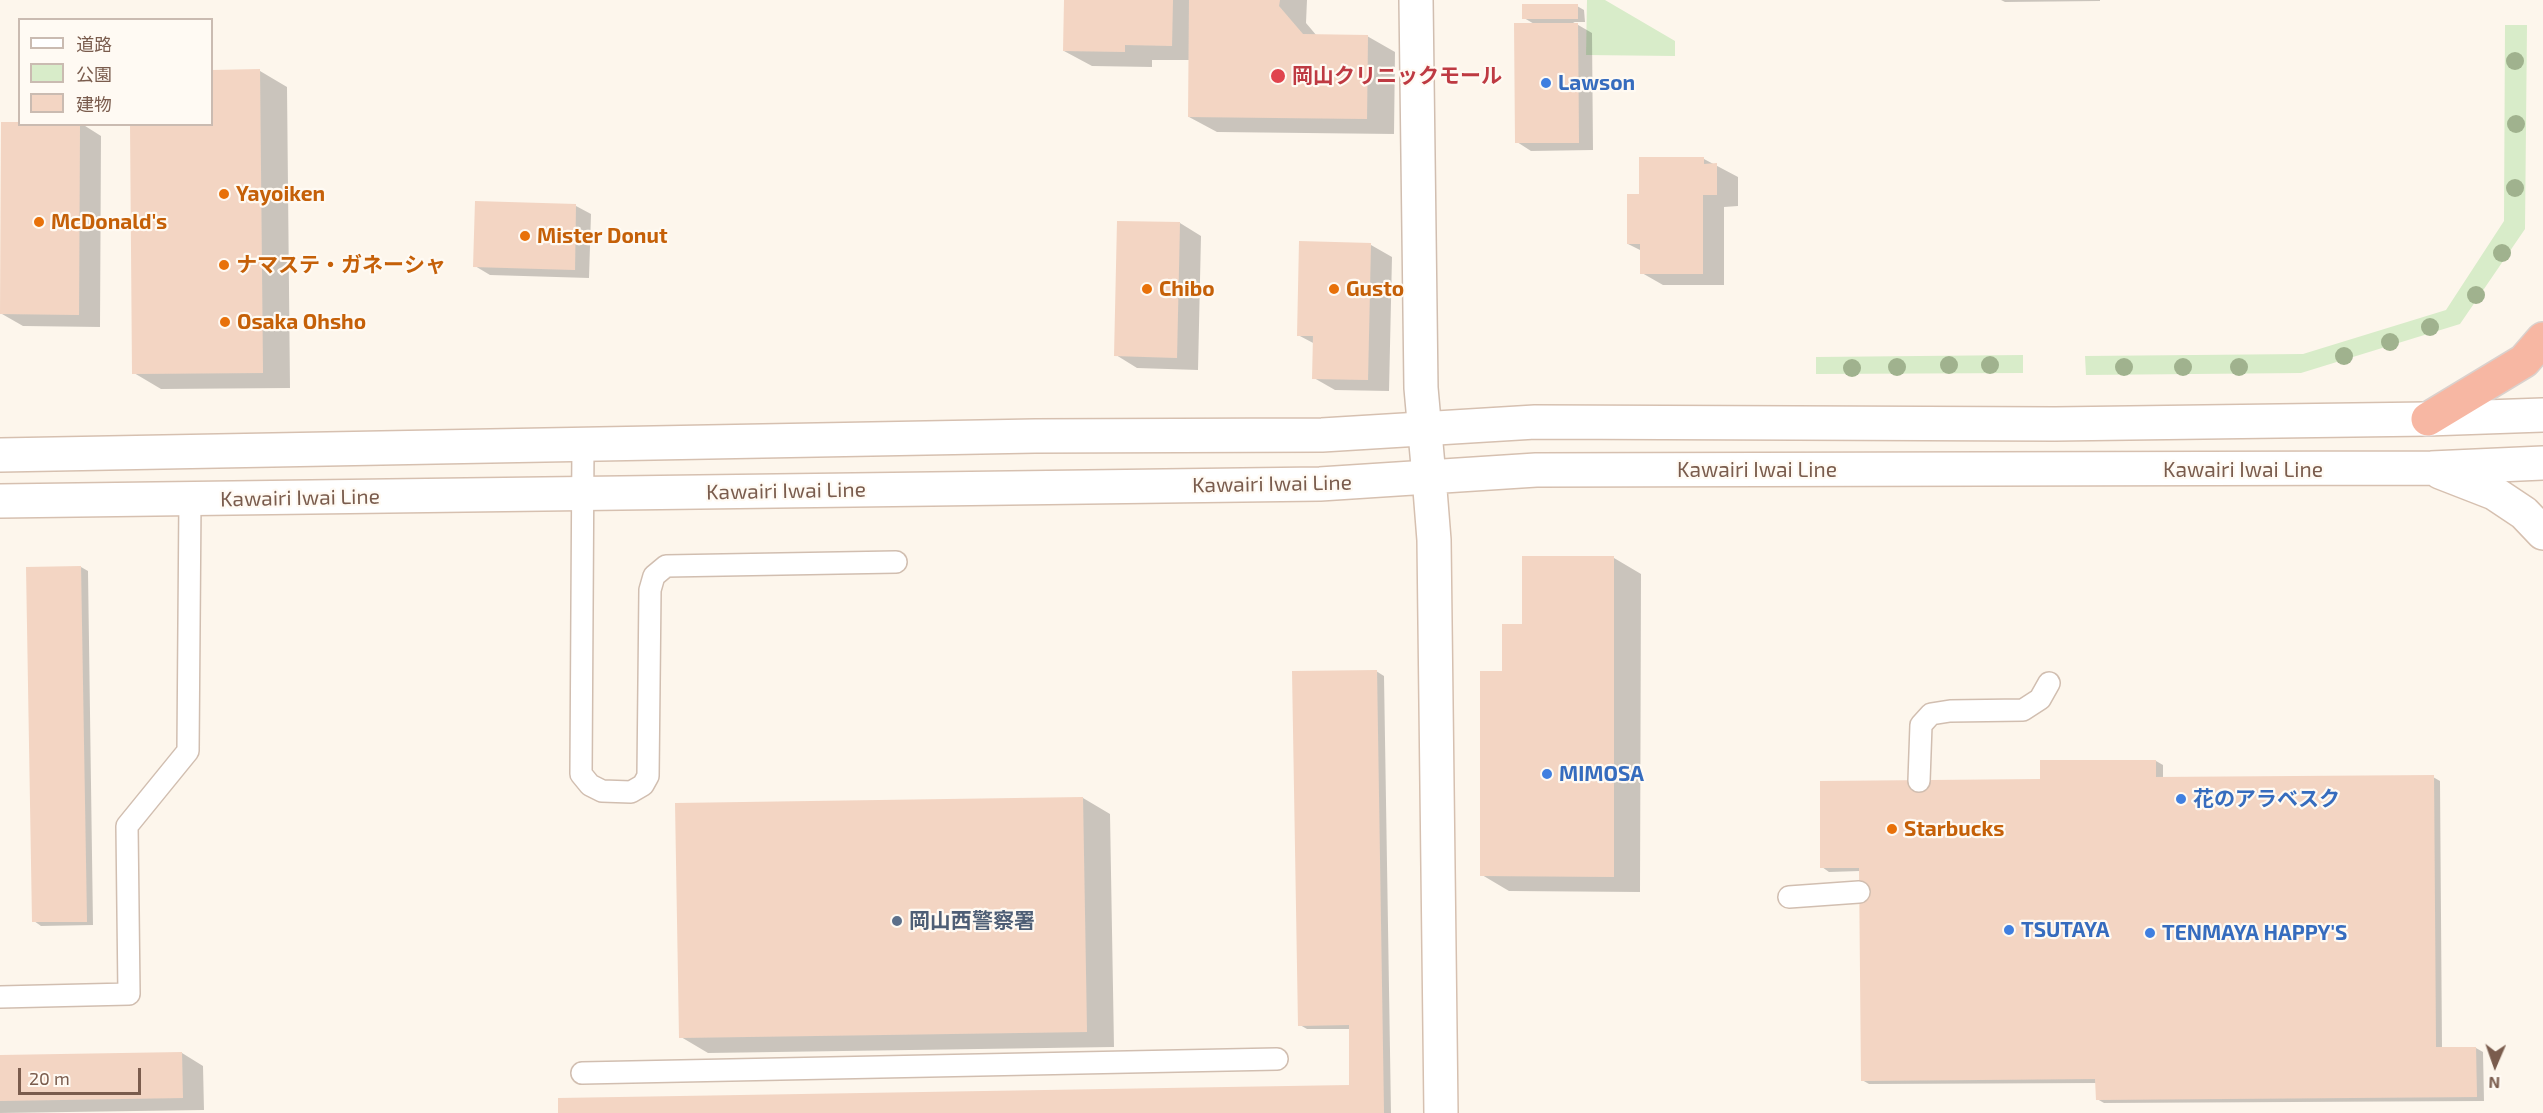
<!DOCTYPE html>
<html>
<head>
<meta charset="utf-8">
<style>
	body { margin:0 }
	#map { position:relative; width:2543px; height:1113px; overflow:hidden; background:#fdf6ec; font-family:"Exo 2","Noto Sans JP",sans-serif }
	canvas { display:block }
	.legend { position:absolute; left:18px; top:18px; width:195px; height:108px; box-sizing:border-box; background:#fffaf3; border:2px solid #cabbb1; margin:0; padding:8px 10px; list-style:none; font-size:18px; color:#7a5c4d }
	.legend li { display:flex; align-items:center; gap:12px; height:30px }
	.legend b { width:30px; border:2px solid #cabbb1 }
	.north { position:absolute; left:2465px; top:1035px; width:60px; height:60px; -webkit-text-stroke:4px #fffaf3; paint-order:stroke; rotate:182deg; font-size:16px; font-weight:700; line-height:24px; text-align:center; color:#7a5c4d }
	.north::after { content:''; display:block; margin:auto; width:21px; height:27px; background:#7a5c4d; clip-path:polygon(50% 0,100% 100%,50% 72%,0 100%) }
	.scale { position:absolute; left:18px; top:1068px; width:123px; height:27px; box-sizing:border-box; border:3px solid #7a5c4d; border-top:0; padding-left:8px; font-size:18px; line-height:21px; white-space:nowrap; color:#7a5c4d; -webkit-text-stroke:4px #fffaf3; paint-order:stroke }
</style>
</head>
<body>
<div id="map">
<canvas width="2543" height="1113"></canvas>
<ul class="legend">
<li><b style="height:8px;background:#fff"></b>道路</li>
<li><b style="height:16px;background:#d8ecc9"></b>公園</li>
<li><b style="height:16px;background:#f3d5c3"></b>建物</li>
</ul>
<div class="north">N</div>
<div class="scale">20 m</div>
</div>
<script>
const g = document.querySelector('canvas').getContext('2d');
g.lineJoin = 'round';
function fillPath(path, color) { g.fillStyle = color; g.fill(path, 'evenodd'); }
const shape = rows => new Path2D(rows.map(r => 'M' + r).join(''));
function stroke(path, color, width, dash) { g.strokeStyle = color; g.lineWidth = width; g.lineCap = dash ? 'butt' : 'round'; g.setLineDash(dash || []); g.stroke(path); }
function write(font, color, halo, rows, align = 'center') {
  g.font = font + ' "Exo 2","Noto Sans JP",sans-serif'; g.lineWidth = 4.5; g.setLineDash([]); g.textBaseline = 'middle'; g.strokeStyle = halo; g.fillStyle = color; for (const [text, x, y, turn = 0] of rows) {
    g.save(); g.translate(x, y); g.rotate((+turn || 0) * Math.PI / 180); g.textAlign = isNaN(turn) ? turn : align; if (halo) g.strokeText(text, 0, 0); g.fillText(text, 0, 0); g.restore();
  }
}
fillPath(shape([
	[1587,0,1605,0,1675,41,1675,56,1586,55],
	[2505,25,2527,25,2525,229,2460,324,2301,373,2086,375,2085,356,2303,354,2446,310,2504,221],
	[2023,355,2023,373,1816,374,1816,357]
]), '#d8ecc9');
fillPath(shape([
	[1065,0,1307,0,1306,23,1317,36,1367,36,1395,52,1394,134,1217,132,1189,117,1190,60,1152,60,1152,67,1092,66,1064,51],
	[2001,0,2100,0,2100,1,2005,2],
	[1577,6,1584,10,1585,22,1573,22,1592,33,1593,150,1531,151,1517,142,1536,25,1524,18],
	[212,71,260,71,287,87,290,388,161,389,134,373,212,124],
	[20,124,82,124,101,136,100,327,23,326,2,314],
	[1704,159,1738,177,1738,206,1724,207,1724,285,1663,285,1642,273,1642,251,1628,244,1640,196],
	[576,206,591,214,589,278,490,275,475,266],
	[1180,223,1201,236,1198,370,1137,368,1116,355],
	[1371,245,1392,257,1389,391,1335,390,1314,378,1315,344,1298,335],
	[1614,558,1641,574,1640,892,1509,891,1482,875,1503,672,1523,625],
	[81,567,88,571,93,925,41,926,34,921],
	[1376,671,1384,676,1391,1113,559,1113,1351,1087,1350,1029,1307,1029,1300,1025],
	[2156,761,2163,765,2163,779,2433,777,2440,781,2442,1048,2476,1048,2483,1052,2484,1101,2104,1103,2097,1099,2097,1083,1869,1084,1862,1080,1860,871,1829,872,1822,867,2042,781,2042,762],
	[1083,798,1110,814,1114,1047,708,1053,681,1037],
	[182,1053,203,1066,204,1110,0,1113,0,1056]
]), '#0003');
fillPath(shape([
	[1064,0,1173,0,1172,46,1125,45,1125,52,1063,51],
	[1189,0,1280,0,1279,6,1303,34,1368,35,1367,119,1188,117],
	[1522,4,1578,4,1578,19,1522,19],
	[1514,23,1578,23,1579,143,1515,143],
	[260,69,263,373,132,374,130,124,212,124,212,70],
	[1,122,20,122,20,124,80,124,79,315,0,314],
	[1639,157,1704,157,1704,164,1717,163,1717,195,1703,195,1703,274,1640,274,1640,244,1627,244,1627,194,1639,194],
	[475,201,576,204,575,270,473,267],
	[1117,221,1180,222,1177,358,1114,356],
	[1299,241,1371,243,1368,380,1312,379,1313,336,1297,336],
	[1522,556,1614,556,1614,877,1480,876,1480,671,1502,671,1502,624,1522,624],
	[81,566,87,922,32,922,26,567],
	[1377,670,1384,1113,558,1113,558,1098,1349,1085,1349,1025,1298,1026,1292,671],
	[2040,760,2156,760,2156,777,2434,775,2436,1047,2476,1047,2477,1097,2096,1100,2095,1079,1861,1081,1859,868,1820,868,1820,781,2040,779],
	[1083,797,1087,1032,679,1038,675,803],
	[182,1052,183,1098,0,1101,0,1055]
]), '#f3d5c3');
const lane = shape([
	[583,444,581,774,590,785,602,791,631,792,643,785,648,776,650,590,654,576,666,566,896,562],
	[1919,781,1921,725,1931,714,1950,711,2023,710,2040,699,2049,683],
	[1789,897,1859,892],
	[0,997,129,994,127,826,188,751,190,499],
	[582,1073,1277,1059]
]);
const street = shape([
	[1416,0,1421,388,1429,477]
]);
const secondary = shape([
	[0,455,1035,436,1322,435,1535,422,2055,424,2428,419,2543,415],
	[2440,472,2494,493,2524,513,2543,533],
	[1429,477,1434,540,1441,1113],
	[0,501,1320,484,1536,470,2431,468,2543,463]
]);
const highway = shape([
	[2428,419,2524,361,2543,339]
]);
stroke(lane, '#d1beb0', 24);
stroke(street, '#d1beb0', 36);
stroke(secondary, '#d6c0b0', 36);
stroke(highway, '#dad1cd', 36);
stroke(lane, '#fff', 21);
stroke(street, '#fff', 33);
stroke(secondary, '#fff', 33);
stroke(highway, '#f7b7a3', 33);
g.fillStyle = '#a0b28e';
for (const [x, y] of [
	[2515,61],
	[2516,124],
	[2515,188],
	[2502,253],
	[2476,295],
	[2430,327],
	[2390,342],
	[2344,356],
	[1949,365],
	[1990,365],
	[1897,367],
	[2124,367],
	[2183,367],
	[2239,367],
	[1852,368]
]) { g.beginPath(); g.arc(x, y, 9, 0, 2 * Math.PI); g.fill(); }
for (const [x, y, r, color] of [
	[1278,76,8,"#e0444e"],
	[1546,83,6,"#3f7fe0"],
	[224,194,6,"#e8710a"],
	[39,222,6,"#e8710a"],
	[525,236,6,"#e8710a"],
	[224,265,6,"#e8710a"],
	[1147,289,6,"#e8710a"],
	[1334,289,6,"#e8710a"],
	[225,322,6,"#e8710a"],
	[1547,774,6,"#3f7fe0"],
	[2181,799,6,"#3f7fe0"],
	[1892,829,6,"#e8710a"],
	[897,921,6,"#5c6f8a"],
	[2009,930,6,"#3f7fe0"],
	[2150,933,6,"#3f7fe0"]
]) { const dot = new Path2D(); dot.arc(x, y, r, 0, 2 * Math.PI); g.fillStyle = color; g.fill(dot); stroke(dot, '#fffaf3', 2); }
write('bold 21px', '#be3a42', '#fffaf3', [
	["岡山クリニックモール",1292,76]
], 'left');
write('bold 21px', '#366cbe', '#fffaf3', [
	["Lawson",1558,83],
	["MIMOSA",1559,774],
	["花のアラベスク",2193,799],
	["TSUTAYA",2021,930],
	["TENMAYA HAPPY'S",2162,933]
], 'left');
write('bold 21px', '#c56008', '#fffaf3', [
	["Yayoiken",236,194],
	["McDonald's",51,222],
	["Mister Donut",537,236],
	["ナマステ・ガネーシャ",236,265],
	["Chibo",1159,289],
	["Gusto",1346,289],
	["Osaka Ohsho",237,322],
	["Starbucks",1904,829]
], 'left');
write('21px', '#7a5c4d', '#fffaf3', [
	["Kawairi Iwai Line",1757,470],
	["Kawairi Iwai Line",2243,470],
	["Kawairi Iwai Line",1272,484,-1],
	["Kawairi Iwai Line",786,491,-1],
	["Kawairi Iwai Line",300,498,-1]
]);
write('bold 21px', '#4e5e75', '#fffaf3', [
	["岡山西警察署",909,921]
], 'left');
</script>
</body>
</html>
